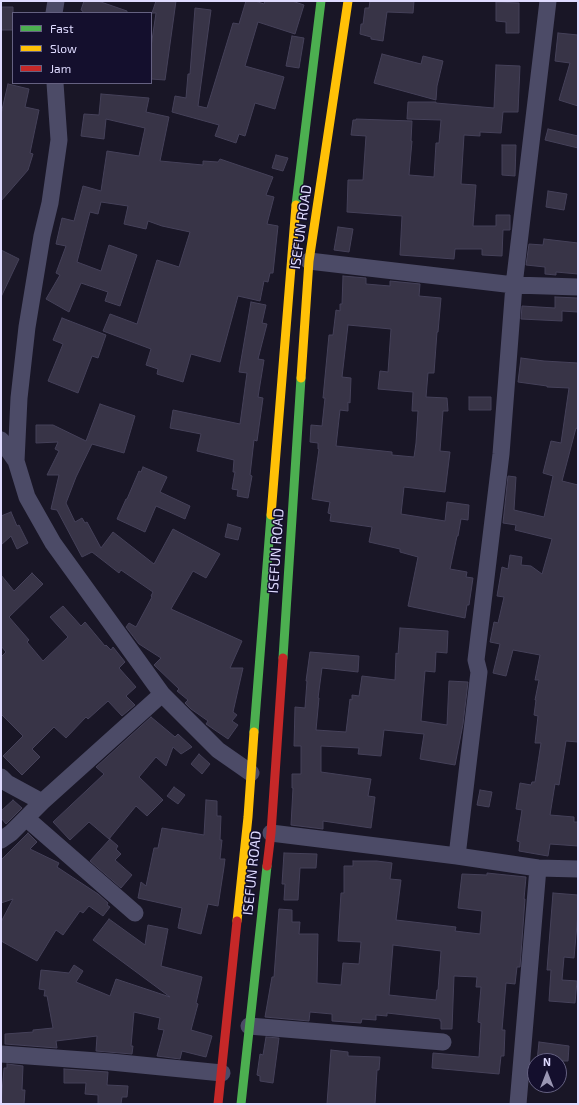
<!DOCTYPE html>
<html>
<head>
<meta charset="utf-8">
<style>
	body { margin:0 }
	#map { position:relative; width:579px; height:1105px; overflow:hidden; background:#191626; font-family:"Exo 2",sans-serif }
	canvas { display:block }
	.frame { position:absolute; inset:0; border:2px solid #dfdbff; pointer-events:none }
	.legend { position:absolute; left:12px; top:12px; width:140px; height:72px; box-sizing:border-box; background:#140f2d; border:1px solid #656181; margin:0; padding:5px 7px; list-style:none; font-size:12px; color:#dfdbff }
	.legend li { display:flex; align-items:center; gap:8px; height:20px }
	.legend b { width:20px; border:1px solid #656181 }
	.north { position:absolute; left:527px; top:1053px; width:40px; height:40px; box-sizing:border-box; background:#140f2d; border:1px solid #656181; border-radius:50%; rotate:0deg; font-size:11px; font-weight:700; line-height:16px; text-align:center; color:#dfdbff }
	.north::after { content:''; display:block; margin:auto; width:14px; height:18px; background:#9a96b3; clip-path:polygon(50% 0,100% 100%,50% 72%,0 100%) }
</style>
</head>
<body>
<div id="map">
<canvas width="579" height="1105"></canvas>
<div class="frame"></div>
<ul class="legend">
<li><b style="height:5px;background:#4caf50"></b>Fast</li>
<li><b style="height:5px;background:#ffc107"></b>Slow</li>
<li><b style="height:5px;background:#c62828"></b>Jam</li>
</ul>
<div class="north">N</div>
</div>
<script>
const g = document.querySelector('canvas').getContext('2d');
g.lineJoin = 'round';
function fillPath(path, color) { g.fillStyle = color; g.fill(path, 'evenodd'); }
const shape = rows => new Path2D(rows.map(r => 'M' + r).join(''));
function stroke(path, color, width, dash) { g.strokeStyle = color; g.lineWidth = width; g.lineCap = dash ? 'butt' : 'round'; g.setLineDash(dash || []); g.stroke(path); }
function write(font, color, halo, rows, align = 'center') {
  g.font = font + ' "Exo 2",sans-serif'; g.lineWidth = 3; g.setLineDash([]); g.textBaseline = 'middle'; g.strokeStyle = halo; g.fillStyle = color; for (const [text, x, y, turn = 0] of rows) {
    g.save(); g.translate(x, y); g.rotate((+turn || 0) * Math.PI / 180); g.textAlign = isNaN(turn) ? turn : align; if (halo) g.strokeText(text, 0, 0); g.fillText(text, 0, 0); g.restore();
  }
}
const building = shape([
	[84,1,98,1,127,11,127,13,82,13,83,11,81,10,84,1],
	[156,1,176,1,165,80,151,79,151,47,156,13,152,13,156,1],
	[246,1,255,1,264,4,265,1,292,1,304,5,295,34,258,22,245,66,284,77,275,109,255,103,245,136,239,134,236,143,215,136,219,125,172,112,175,96,186,98,188,74,190,74,195,8,211,10,198,106,207,108,233,23,239,24,246,1],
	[370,1,414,1,413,13,387,12,383,41,371,39,371,37,360,34,361,24,363,24,365,8,369,8,370,1],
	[496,2,519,3,519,33,506,33,506,22,496,21,496,2],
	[1,7,13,7,13,30,1,30,1,7],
	[558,33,578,35,578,106,559,100,570,63,555,61,558,33],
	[292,36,304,38,299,68,286,66,292,36],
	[382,54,421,64,423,56,443,61,437,86,436,100,374,83,382,54],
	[496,65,520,66,518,112,503,112,501,133,480,132,480,136,464,135,461,184,476,185,473,226,496,226,496,215,510,215,510,230,503,230,502,256,482,255,482,249,455,249,454,259,400,255,402,216,347,212,348,180,363,180,366,136,351,135,353,120,356,120,356,119,412,121,411,141,412,141,409,175,434,177,436,143,439,143,441,120,407,119,408,102,436,102,436,103,494,108,496,65],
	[8,84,29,89,25,107,39,110,30,153,33,154,28,170,1,201,1,114,8,84],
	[101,94,149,98,146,112,169,117,160,161,203,165,203,161,218,162,220,159,273,177,266,195,274,197,267,224,278,226,273,273,270,273,268,282,264,281,260,301,238,296,220,362,191,354,183,382,157,374,158,369,146,365,151,349,103,331,110,314,137,324,157,260,179,267,190,232,162,226,148,221,146,229,124,224,128,206,101,202,98,214,90,212,77,262,101,271,109,245,137,255,120,306,105,301,108,292,81,283,69,312,46,299,60,275,56,273,66,246,56,244,62,218,74,221,83,186,101,191,107,151,139,156,145,128,106,119,104,139,81,136,84,114,99,115,101,94],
	[548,129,578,136,578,148,545,140,548,129],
	[502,145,516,145,515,176,502,175,502,145],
	[276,155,288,158,283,171,272,168,276,155],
	[548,191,567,194,564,210,546,207,548,191],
	[338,227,353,229,349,252,334,250,338,227],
	[544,239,578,243,578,274,556,272,556,275,545,274,545,267,526,265,529,244,543,245,544,239],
	[1,250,19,259,1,297,1,250],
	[343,276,366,278,366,284,390,286,390,281,420,284,419,296,441,298,438,332,437,332,434,373,428,373,426,397,447,398,448,411,443,411,440,451,450,452,445,492,404,487,401,514,445,521,447,502,469,505,468,520,461,519,458,536,457,536,450,569,467,572,466,577,473,578,469,605,467,605,465,618,408,606,418,557,400,552,400,549,369,542,372,527,330,521,331,514,328,513,330,502,312,499,319,449,318,449,318,443,310,442,311,425,322,426,325,398,323,398,329,335,333,335,336,310,340,311,340,304,342,304,343,276],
	[348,325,391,329,388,372,380,371,378,389,413,392,412,411,418,411,416,443,414,457,392,455,392,452,336,446,340,410,348,411,348,402,350,403,351,378,342,377,348,325],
	[555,297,578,298,578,312,562,311,562,321,521,319,522,306,555,308,555,297],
	[251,302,266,305,262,323,267,324,258,359,264,360,258,397,263,398,257,441,254,440,250,475,252,476,248,498,237,496,238,490,232,489,235,472,233,472,234,460,197,451,201,434,170,428,173,410,240,424,247,373,239,372,251,302],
	[62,318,106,335,98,358,92,356,78,393,48,381,63,344,53,340,62,318],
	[521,358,544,361,578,363,578,429,576,428,562,481,578,485,578,742,566,741,559,785,555,784,550,815,574,817,574,822,578,822,578,846,550,844,548,856,519,851,520,842,517,841,522,810,516,809,520,783,531,785,532,782,535,782,541,743,535,743,538,716,534,715,536,700,535,700,539,680,535,680,540,655,513,650,506,676,493,673,500,644,490,642,494,622,498,623,504,597,497,596,502,567,508,569,510,555,522,557,521,565,531,566,542,574,552,539,515,530,516,525,503,523,508,476,516,477,514,510,544,517,553,476,543,473,551,441,561,443,569,388,547,387,547,386,518,382,521,358],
	[469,397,491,397,491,410,469,410,469,397],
	[100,404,135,416,124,453,92,444,76,477,66,503,75,522,82,518,85,523,87,522,101,548,113,532,154,564,173,529,220,554,206,578,193,571,171,609,242,641,230,668,243,668,233,712,237,715,232,721,238,725,228,739,206,724,208,721,191,709,185,703,188,700,177,691,179,689,154,665,161,658,139,644,126,627,129,623,136,627,152,597,151,596,153,592,121,570,119,573,92,552,82,557,57,510,51,509,59,475,47,475,59,451,55,449,58,442,36,443,36,425,53,425,86,441,100,404],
	[143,467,167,477,160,492,190,506,185,519,156,506,145,532,117,519,126,499,127,499,139,471,141,472,143,467],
	[11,512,17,526,19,525,28,543,17,549,11,536,1,545,1,516,11,512],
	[228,524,241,528,238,540,225,537,228,524],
	[32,573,43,584,9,617,29,640,27,642,43,661,68,637,50,617,63,606,81,626,85,622,105,646,106,645,111,650,113,647,125,662,119,668,136,687,126,696,135,705,122,716,108,701,88,719,86,717,66,738,54,727,32,749,40,757,22,775,3,756,23,736,1,714,1,657,6,652,1,646,1,575,14,591,32,573],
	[400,628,448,631,447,653,436,652,435,672,425,671,421,721,447,725,449,681,468,682,463,724,455,765,420,759,424,734,384,730,381,756,358,754,359,748,321,746,321,772,371,779,368,796,375,797,371,828,323,821,323,829,291,825,293,788,292,788,292,774,301,774,301,746,294,746,295,707,305,708,307,681,306,681,310,652,359,656,358,672,322,668,318,698,319,698,316,730,346,732,350,699,352,700,352,695,359,696,362,676,395,680,396,653,398,654,400,628],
	[151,717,175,737,178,734,192,747,181,754,173,747,166,766,156,757,139,777,163,800,147,816,136,806,109,839,89,822,70,840,53,822,104,774,96,767,151,717],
	[199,754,210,764,202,774,191,764,199,754],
	[174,787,185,795,178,804,167,796,174,787],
	[480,790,492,792,489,807,477,805,480,790],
	[13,800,22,808,6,824,1,818,1,811,13,800],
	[206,800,217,801,217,816,221,816,220,840,222,840,220,859,225,859,224,867,218,906,208,904,201,934,178,928,182,908,138,898,141,882,146,886,154,848,158,848,162,828,204,835,206,800],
	[28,833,37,842,30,849,59,863,57,867,98,894,108,903,107,905,110,907,103,916,89,906,83,913,80,911,63,935,56,930,37,961,1,941,1,922,13,899,1,903,1,860,28,833],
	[110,839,118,846,116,849,121,854,115,860,132,875,121,888,90,861,110,839],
	[284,853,317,854,316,868,300,868,298,900,284,900,285,884,282,884,284,853],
	[353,861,377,861,392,863,390,879,401,880,396,920,456,927,455,931,480,934,482,911,458,908,462,874,487,875,487,873,526,877,524,899,525,899,520,967,517,967,515,984,506,983,502,1030,505,1030,504,1056,501,1056,499,1074,432,1068,433,1053,479,1057,481,1023,478,1022,481,987,476,987,477,977,454,976,452,1029,441,1029,441,1021,440,1021,440,1019,387,1013,387,1016,376,1015,376,1020,362,1019,361,1023,332,1021,332,1014,310,1012,309,1021,265,1017,272,977,274,977,279,909,292,910,292,922,300,922,299,934,318,934,317,983,341,985,343,963,359,964,361,942,338,941,341,893,344,893,344,866,353,866,353,861],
	[393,945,441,951,438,990,437,990,436,1000,389,995,393,945],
	[553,893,578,895,578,913,574,958,564,957,562,980,577,981,575,1003,549,1001,551,970,547,970,553,893],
	[109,919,145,945,148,925,168,929,161,966,202,977,196,1003,198,1004,191,1030,212,1036,206,1057,182,1051,180,1059,157,1056,164,1030,158,1029,160,1018,134,1012,131,1046,133,1046,132,1054,96,1051,97,1036,56,1041,57,1048,5,1044,5,1034,33,1032,33,1030,53,1028,47,996,44,996,45,990,39,989,41,970,69,973,74,965,83,971,76,982,110,996,116,979,170,997,93,940,109,919],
	[266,1037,279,1038,273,1083,260,1081,260,1076,257,1075,260,1054,263,1055,266,1037],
	[539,1042,569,1046,568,1061,537,1061,539,1042],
	[331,1050,348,1052,348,1056,380,1057,379,1070,377,1070,375,1104,327,1104,331,1050],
	[7,1064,23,1066,22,1090,25,1090,24,1104,1,1104,4,1068,7,1068,7,1064],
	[64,1069,108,1072,107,1085,128,1086,127,1097,122,1097,121,1104,98,1104,98,1095,85,1094,86,1083,64,1083,64,1069]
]);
fillPath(building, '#383447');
stroke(building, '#454159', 1);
stroke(shape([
	[54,13,56,1],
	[55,83,59,140,50,203,42,236,27,327,19,398,16,461,27,497,53,543,162,694,218,750,251,773],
	[309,261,514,285,578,287],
	[1,440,16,461],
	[1,777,7,783,42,802],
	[26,818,135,913],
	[271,833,457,856,538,868,578,869],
	[1,840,11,833,42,802,162,694],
	[457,856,479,672,476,660,501,454,514,285,548,1],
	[249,1026,443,1042],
	[1,1054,111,1062,222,1073],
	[518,1104,538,868]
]), '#4c4b67', 17);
stroke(shape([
	[296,205,321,1],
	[283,658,301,378],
	[254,732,271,515],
	[241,1104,267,866]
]), '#4caf50', 9);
stroke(shape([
	[301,378,309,261,348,1],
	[271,515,296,205],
	[237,921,248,817,254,732]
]), '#ffc107', 9);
stroke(shape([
	[267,866,271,833,283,658],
	[218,1104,237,921]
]), '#c62828', 9);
write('14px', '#dfdbff', '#140f2d', [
	["ISEFUN ROAD",301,227,-82],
	["ISEFUN ROAD",276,551,-86],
	["ISEFUN ROAD",252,873,-84]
]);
</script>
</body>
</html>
